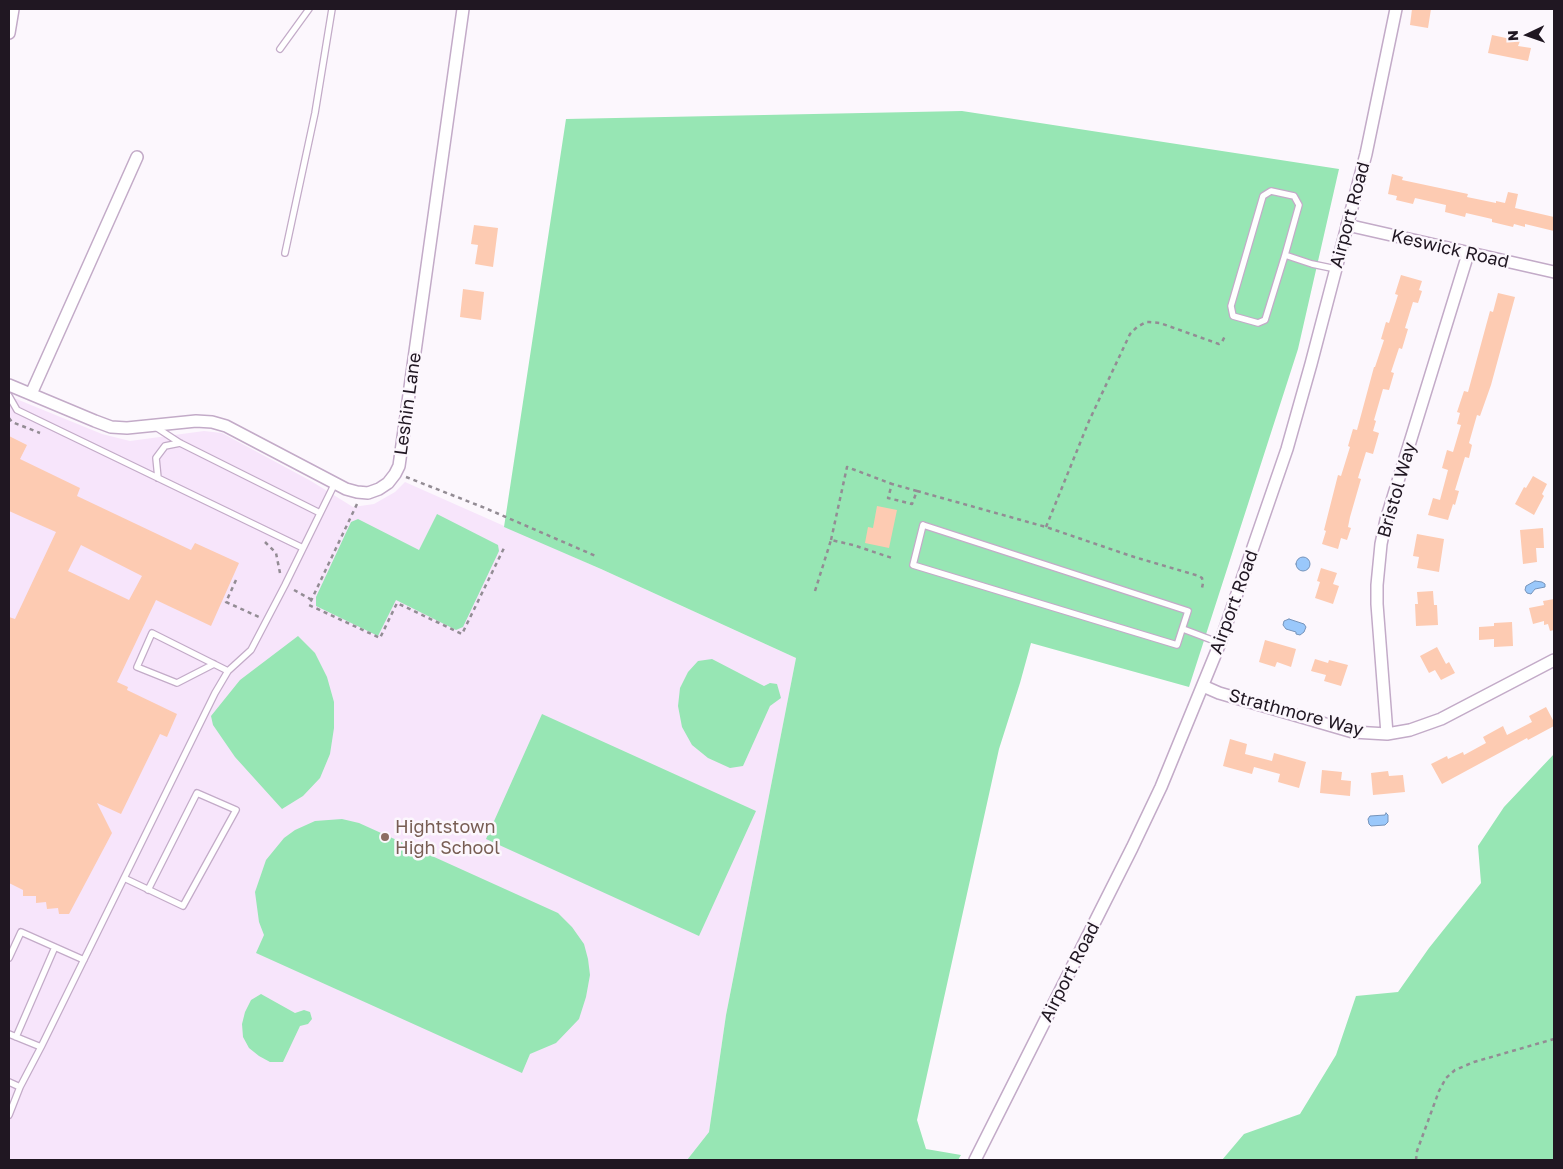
<!DOCTYPE html>
<html>
<head>
<meta charset="utf-8">
<style>
	body { margin:0 }
	#map { position:relative; width:1563px; height:1169px; overflow:hidden; background:#fcf7fd; font-family:"Golos Text",sans-serif }
	canvas { display:block }
	.frame { position:absolute; inset:0; border:10px solid #201722; pointer-events:none }
	.north { position:absolute; left:1503px; top:10px; width:50px; height:50px; -webkit-text-stroke:4px #fcf7fd; paint-order:stroke; rotate:267deg; font-size:14px; font-weight:700; line-height:20px; text-align:center; color:#201722 }
	.north::after { content:''; display:block; margin:auto; width:18px; height:22px; background:#201722; clip-path:polygon(50% 0,100% 100%,50% 72%,0 100%) }
</style>
</head>
<body>
<div id="map">
<canvas width="1563" height="1169"></canvas>
<div class="frame"></div>
<div class="north">N</div>
</div>
<script>
const g = document.querySelector('canvas').getContext('2d');
g.lineJoin = 'round';
function fillPath(path, color) { g.fillStyle = color; g.fill(path, 'evenodd'); }
const shape = rows => new Path2D(rows.map(r => 'M' + r).join(''));
function stroke(path, color, width, dash) { g.strokeStyle = color; g.lineWidth = width; g.lineCap = dash ? 'butt' : 'round'; g.setLineDash(dash || []); g.stroke(path); }
function write(font, color, halo, rows, align = 'center') {
  g.font = font + ' "Golos Text",sans-serif'; g.lineWidth = 5; g.setLineDash([]); g.textBaseline = 'middle'; g.strokeStyle = halo; g.fillStyle = color; for (const [text, x, y, turn = 0] of rows) {
    g.save(); g.translate(x, y); g.rotate((+turn || 0) * Math.PI / 180); g.textAlign = isNaN(turn) ? turn : align; if (halo) g.strokeText(text, 0, 0); g.fillText(text, 0, 0); g.restore();
  }
}
fillPath(shape([
	[9,396,102,434,130,441,204,431,222,433,311,481,353,507,374,504,395,492,405,482,601,569,796,658,726,1015,709,1132,687,1160,9,1160]
]), '#f7e5fb');
fillPath(shape([
	[962,111,1339,169,1298,349,1189,687,1031,643,1020,683,999,749,917,1120,926,1149,961,1155,958,1160,687,1160,709,1132,726,1015,796,658,601,569,504,527,566,119],
	[437,514,498,545,499,551,463,627,456,630,396,600,378,636,316,606,316,597,351,522,358,519,419,550],
	[298,636,315,653,327,677,334,702,334,728,330,754,320,778,303,796,282,809,235,757,213,725,211,716,240,680],
	[712,659,764,686,770,683,777,684,781,698,770,706,743,766,730,768,708,758,692,745,682,727,678,706,680,688,688,672,698,661],
	[542,714,756,811,699,936,486,839],
	[1554,754,1554,1160,1222,1160,1244,1134,1300,1114,1336,1055,1356,996,1398,992,1429,948,1481,883,1478,846,1504,807],
	[342,819,359,823,558,913,572,927,584,944,588,959,590,975,586,997,579,1019,556,1043,530,1054,522,1073,256,953,264,935,259,922,255,892,266,860,284,838,295,830,315,821],
	[261,994,295,1013,304,1010,310,1012,312,1019,308,1024,300,1026,283,1062,270,1062,259,1056,249,1048,243,1037,242,1024,245,1012,251,1000]
]), '#97e6b4');
const water = shape([
	'1296 564a7 7 0 1 1 14 0a7 7 0 1 1-14 0Z',
	[1535,581,1542,582,1545,584,1545,587,1535,589,1531,594,1527,593,1525,590,1526,586,1535,581],
	[1289,619,1304,624,1306,627,1304,632,1300,635,1296,634,1296,632,1286,629,1283,625,1284,621,1289,619],
	[1386,813,1388,815,1388,822,1385,825,1371,826,1369,824,1368,819,1370,816,1385,815,1386,813]
]);
fillPath(water, '#9ac8fb');
stroke(water, '#7593ba', 1);
fillPath(shape([
	[1412,9,1431,9,1428,28,1410,25],
	[1492,35,1520,41,1518,46,1531,48,1528,61,1488,53],
	[1392,174,1403,177,1402,180,1468,194,1467,197,1496,203,1496,201,1505,203,1508,192,1518,194,1515,208,1554,217,1554,231,1525,224,1525,227,1514,224,1513,227,1492,222,1492,219,1466,213,1465,217,1445,212,1446,205,1415,198,1413,204,1396,200,1397,196,1388,194],
	[474,225,498,228,493,267,475,264,478,245,471,244],
	[1401,275,1422,281,1419,290,1422,291,1418,303,1413,302,1405,328,1408,329,1402,349,1399,348,1391,372,1394,373,1389,390,1383,389,1374,420,1376,421,1373,431,1379,433,1373,454,1366,452,1358,478,1361,479,1350,517,1348,527,1351,528,1347,540,1341,538,1338,549,1322,544,1326,531,1324,530,1338,475,1341,476,1350,447,1348,446,1353,429,1357,430,1374,367,1375,367,1384,340,1381,339,1386,322,1389,323,1398,295,1395,294],
	[463,289,484,292,481,320,460,317],
	[1498,293,1515,297,1491,385,1480,416,1477,415,1469,443,1472,445,1469,458,1465,457,1455,490,1459,491,1455,505,1453,504,1448,520,1428,515,1433,498,1440,500,1448,470,1442,468,1447,450,1453,452,1461,425,1457,424,1460,413,1457,412,1464,391,1468,392,1490,311,1493,312],
	[9,436,27,445,20,459,80,488,77,496,191,550,195,543,239,563,211,626,156,600,117,682,128,687,127,690,177,714,167,737,160,734,121,814,97,803,112,833,69,914,59,914,58,908,47,909,46,902,36,903,36,896,23,896,23,890,9,883,9,617,15,619,56,532,9,511],
	[81,545,142,576,129,600,68,571],
	[1533,476,1547,484,1542,494,1544,496,1534,515,1515,504,1524,487,1526,488],
	[877,506,897,510,889,548,865,543,868,527,873,528],
	[1543,528,1544,548,1536,548,1537,562,1523,564,1520,530],
	[1417,534,1444,539,1439,572,1417,568,1419,557,1413,556],
	[1321,568,1337,573,1333,584,1339,586,1333,604,1315,598,1320,582,1317,581],
	[1433,591,1434,605,1437,605,1438,625,1416,626,1415,604,1418,604,1417,592],
	[1554,599,1554,630,1550,631,1548,624,1544,625,1544,621,1533,624,1529,608,1544,605,1543,601],
	[1512,622,1513,646,1494,647,1494,639,1479,640,1479,627,1494,626,1494,623],
	[1265,640,1296,649,1291,667,1277,662,1275,667,1259,662],
	[1437,647,1446,664,1449,662,1455,673,1441,680,1435,670,1429,673,1420,656],
	[1315,659,1328,663,1329,660,1348,665,1341,686,1324,681,1326,675,1311,671],
	[1546,707,1554,722,1554,726,1528,740,1527,738,1442,784,1431,764,1447,756,1448,759,1463,752,1464,755,1486,743,1483,737,1503,726,1507,735,1532,722,1529,716],
	[1230,739,1247,744,1245,754,1272,761,1274,753,1306,762,1299,788,1278,782,1280,774,1254,767,1252,774,1223,766],
	[1322,770,1342,772,1341,780,1351,781,1350,796,1320,793],
	[1388,771,1389,776,1403,775,1405,792,1373,795,1371,773]
]), '#fdcbb2');
const lane = shape([
	[280,49,309,9],
	[285,253,315,113,332,9],
	[1285,255,1299,205,1294,196,1271,191,1263,196,1231,306,1233,316,1258,323,1265,320,1285,255,1312,264,1336,269],
	[9,396,17,410,303,548],
	[154,426,180,443,320,513],
	[158,478,156,458,165,446,180,443],
	[923,525,1188,611,1177,645,913,565,923,525],
	[1183,629,1220,643],
	[214,664,177,683,137,667,152,633,228,671],
	[124,878,183,906,236,810,197,793,148,890],
	[9,958,21,932,84,960],
	[9,1034,41,1047,215,693,228,671,251,650,285,585,335,483],
	[16,1037,55,947],
	[9,1082,20,1087],
	[9,1115,20,1087,41,1047]
]);
const street = shape([
	[9,33,13,9],
	[1347,225,1554,272],
	[9,385,95,421,111,427,127,428,196,421,212,422,226,426,346,489,357,492,368,493,379,489,388,483,395,474,399,466,463,9],
	[31,394,137,157],
	[1203,686,1219,693,1353,732,1387,734,1410,730,1441,719,1554,660],
	[1387,734,1377,604,1377,585,1381,544,1386,520,1468,254],
	[975,1160,1132,848,1161,787,1220,643,1287,449,1311,364,1366,154,1396,9]
]);
stroke(lane, '#c3abc8', 8);
stroke(street, '#c3abc8', 14);
stroke(shape([
	[9,418,12,422,40,433],
	[406,477,485,508,598,557],
	[917,491,1046,527,1131,556,1199,576,1202,578,1203,583,1202,588],
	[357,504,309,605,380,638,397,603,462,634,504,548],
	[1046,527,1089,421,1130,334,1137,327,1146,322,1149,322,1160,323,1219,344,1222,342,1226,334],
	[831,540,847,467,892,484,888,498,912,504,917,491,892,484],
	[265,542,276,553,280,573],
	[236,580,226,602,259,617],
	[294,590,312,600],
	[815,591,831,540,853,545,892,558],
	[1416,1160,1417,1151,1439,1091,1446,1078,1455,1070,1474,1062,1554,1039]
]), '#938c94', 2.5, [4, 4]);
stroke(lane, '#fff', 5.5);
stroke(street, '#fff', 11);
for (const [x, y, r, color] of [
	[385,837,5,"#8d6e63"]
]) { const dot = new Path2D(); dot.arc(x, y, r, 0, 2 * Math.PI); g.fillStyle = color; g.fill(dot); stroke(dot, '#fcf7fd', 2); }
write('18px', '#201722', '#fcf7fd', [
	["Airport Road",1350,215,-75],
	["Keswick Road",1450,249,13],
	["Leshin Lane",408,404,-82],
	["Bristol Way",1397,490,-74],
	["Airport Road",1234,602,-70],
	["Strathmore Way",1296,713,15],
	["Airport Road",1070,972,-63]
]);
write('18px', '#785e54', '#fcf7fd', [
	["Hightstown",395,827],
	["High School",395,848]
], 'left');
</script>
</body>
</html>
